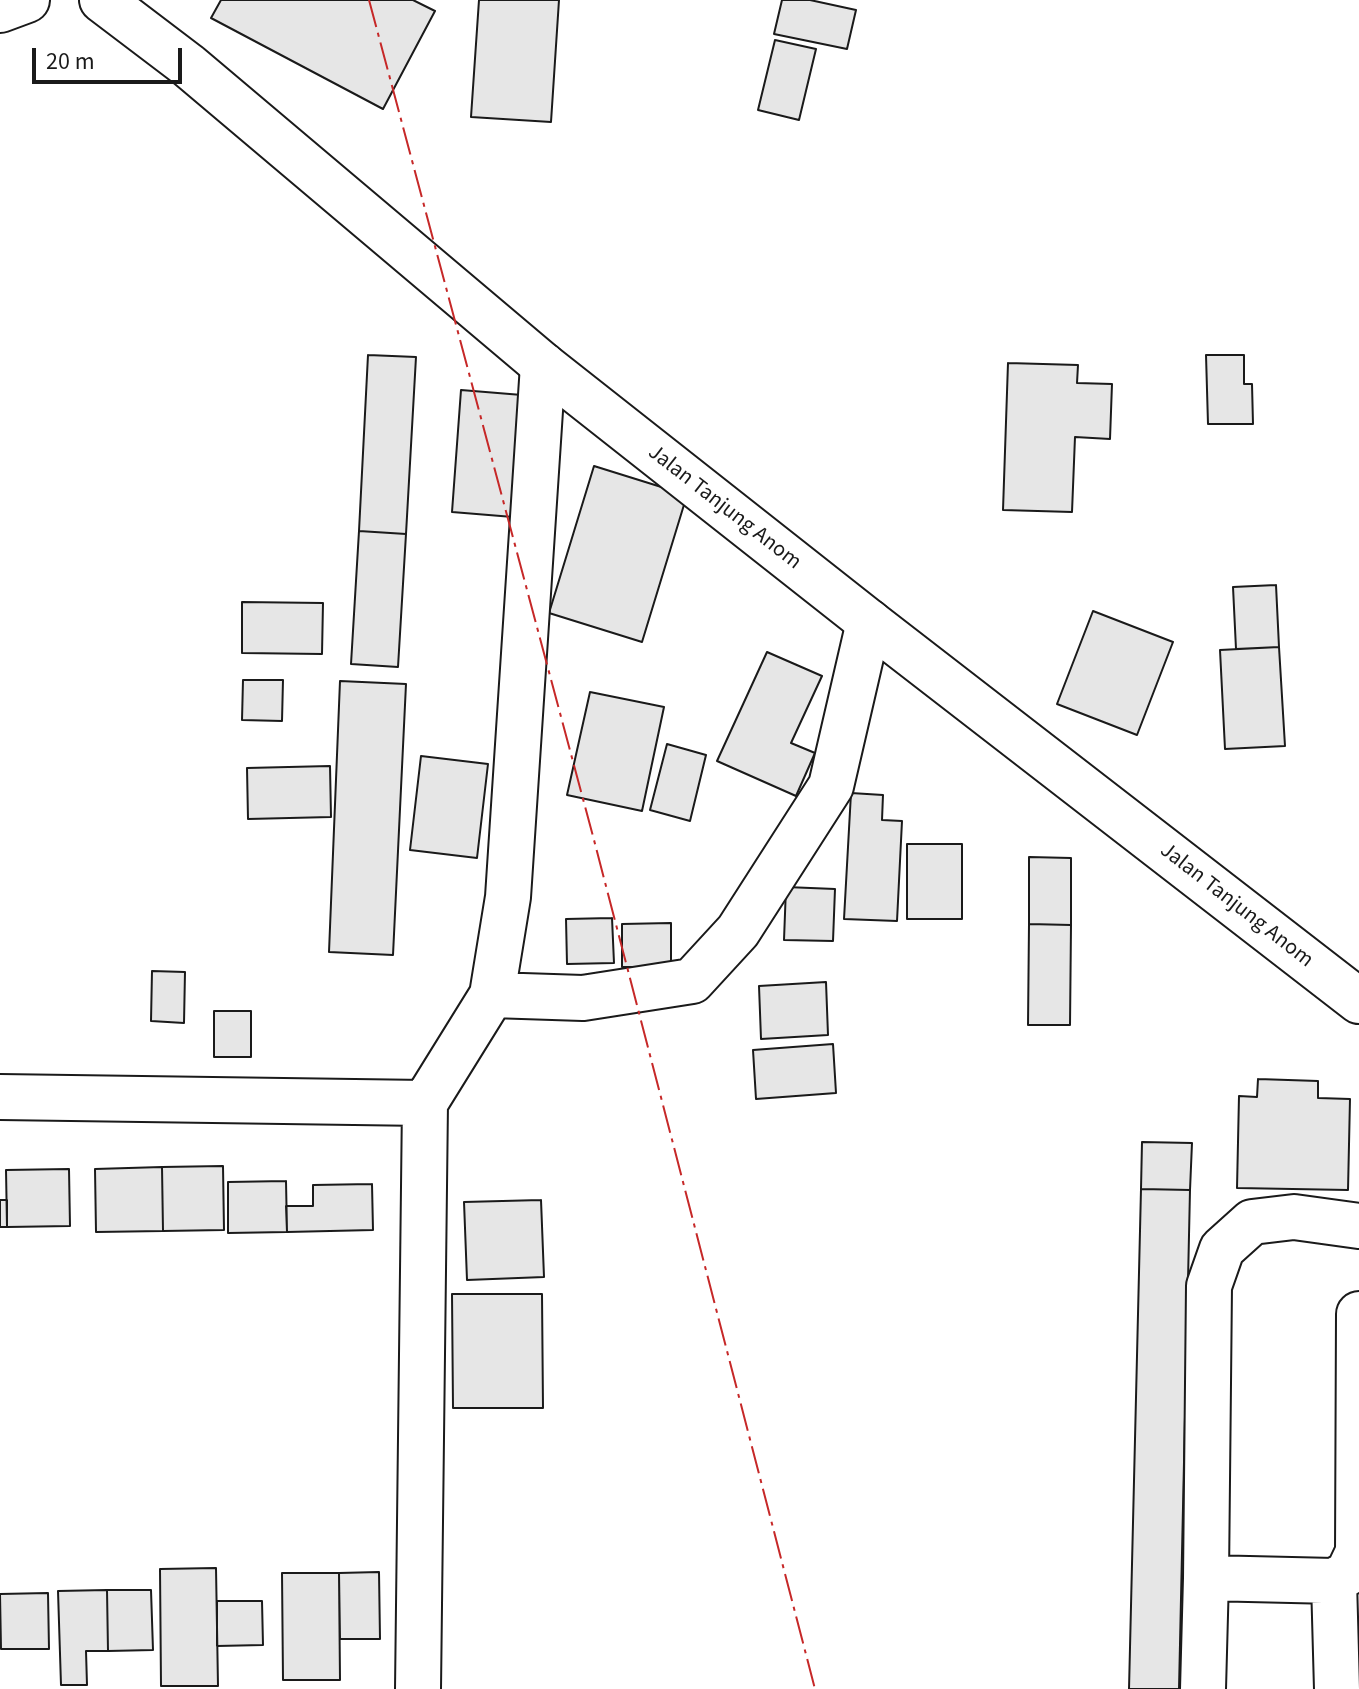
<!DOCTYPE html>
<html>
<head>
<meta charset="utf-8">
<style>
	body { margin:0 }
	#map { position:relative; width:1359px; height:1689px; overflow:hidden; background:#fff; font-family:"Source Sans 3",sans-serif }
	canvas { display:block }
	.scale { position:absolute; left:32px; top:48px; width:150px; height:36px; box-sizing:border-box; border:4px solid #1a1a1a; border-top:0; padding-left:10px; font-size:24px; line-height:28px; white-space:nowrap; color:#1a1a1a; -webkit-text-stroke:6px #fff; paint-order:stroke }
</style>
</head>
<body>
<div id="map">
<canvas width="1359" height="1689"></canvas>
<div class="scale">20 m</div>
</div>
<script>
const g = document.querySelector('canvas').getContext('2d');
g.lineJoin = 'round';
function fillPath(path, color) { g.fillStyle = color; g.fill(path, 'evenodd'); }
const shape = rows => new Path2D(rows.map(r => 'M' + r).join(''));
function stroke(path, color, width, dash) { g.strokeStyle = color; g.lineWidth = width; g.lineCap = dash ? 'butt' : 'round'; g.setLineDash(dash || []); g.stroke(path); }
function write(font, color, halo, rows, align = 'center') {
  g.font = font + ' "Source Sans 3",sans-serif'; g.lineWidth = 6; g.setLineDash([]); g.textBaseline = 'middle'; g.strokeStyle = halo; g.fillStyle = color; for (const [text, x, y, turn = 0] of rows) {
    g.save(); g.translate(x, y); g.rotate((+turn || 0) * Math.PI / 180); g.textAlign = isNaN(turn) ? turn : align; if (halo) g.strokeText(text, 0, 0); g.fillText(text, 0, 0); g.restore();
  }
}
const building = shape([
	[221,0,413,0,435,11,383,109,211,18,221,0],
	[479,0,559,0,551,122,471,117,479,0],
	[782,0,810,0,856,10,847,49,774,34,782,0],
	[775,40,816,49,799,120,758,110,775,40],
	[368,355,416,357,406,534,359,531,368,355],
	[1206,355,1244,355,1244,384,1252,384,1253,424,1208,424,1206,355],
	[1008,363,1078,365,1077,383,1112,384,1110,439,1075,437,1072,512,1003,510,1008,363],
	[461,390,522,395,513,517,452,512,461,390],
	[594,466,687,495,642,642,549,613,594,466],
	[359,531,406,534,398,667,351,664,359,531],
	[1276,585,1279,647,1236,649,1233,587,1276,585],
	[242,602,323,603,322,654,242,653,242,602],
	[1093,611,1173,642,1137,735,1057,704,1093,611],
	[1279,647,1285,746,1225,749,1220,650,1279,647],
	[767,652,822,676,791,743,815,753,796,796,717,761,767,652],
	[243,680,283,680,282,721,242,720,243,680],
	[340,681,406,684,393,955,329,952,340,681],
	[590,692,664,707,642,811,567,795,590,692],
	[667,744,706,755,690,821,650,810,667,744],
	[421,756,488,764,477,858,410,850,421,756],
	[330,766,331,817,248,819,247,768,330,766],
	[851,793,883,795,882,820,902,821,897,921,844,919,851,793],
	[907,844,962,844,962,919,907,919,907,844],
	[1029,857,1071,858,1071,925,1029,924,1029,857],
	[786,887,835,889,833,941,784,940,786,887],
	[612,918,614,963,567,964,566,919,612,918],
	[671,923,671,967,622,967,622,924,671,923],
	[1029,924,1071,925,1070,1025,1028,1025,1029,924],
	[152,971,185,972,184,1023,151,1021,152,971],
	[826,982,828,1035,761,1039,759,986,826,982],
	[214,1011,251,1011,251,1057,214,1057,214,1011],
	[833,1044,836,1093,756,1099,753,1050,833,1044],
	[1258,1079,1318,1081,1318,1098,1350,1099,1348,1190,1237,1188,1239,1096,1257,1097,1258,1079],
	[1142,1142,1192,1143,1190,1190,1141,1189,1142,1142],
	[223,1166,224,1230,163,1231,162,1167,223,1166],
	[162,1167,163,1231,96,1232,95,1169,162,1167],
	[69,1169,70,1226,7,1227,6,1170,69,1169],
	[286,1181,287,1232,228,1233,228,1182,286,1181],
	[372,1184,373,1230,287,1232,286,1206,313,1206,313,1185,372,1184],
	[1141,1189,1190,1190,1179,1689,1129,1689,1141,1189],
	[0,1200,7,1200,7,1227,0,1227,0,1200],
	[541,1200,544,1277,467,1280,464,1202,541,1200],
	[452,1294,542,1294,543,1408,453,1408,452,1294],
	[216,1568,218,1686,161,1686,160,1569,216,1568],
	[379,1572,380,1639,340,1639,339,1573,379,1572],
	[282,1573,339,1573,340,1680,283,1680,282,1573],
	[107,1590,108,1651,86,1651,87,1685,61,1685,58,1591,107,1590],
	[107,1590,151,1590,153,1650,108,1651,107,1590],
	[48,1593,49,1649,1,1649,0,1594,48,1593],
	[217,1601,262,1601,263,1645,217,1646,217,1601]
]);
fillPath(building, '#e6e6e6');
stroke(building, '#1a1a1a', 2);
const minor = shape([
	[0,10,27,0],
	[492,995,583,998,692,981,738,931,831,786,869,622],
	[0,1097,425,1103],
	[1206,1578,1334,1581,1348,1573,1358,1552,1359,1314],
	[1334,1581,1337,1689],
	[418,1689,425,1103,492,995,508,897,543,365],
	[1203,1689,1206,1578,1209,1286,1222,1249,1252,1222,1294,1217,1359,1226]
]);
const major = shape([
	[102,0,189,66,543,365,869,622,1359,1001]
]);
stroke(minor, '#1a1a1a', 48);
stroke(major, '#1a1a1a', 48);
stroke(minor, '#fff', 44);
stroke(major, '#fff', 44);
stroke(shape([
	[369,0,594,840,815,1689]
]), '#c62828', 2, [28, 6, 4, 6]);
write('22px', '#1a1a1a', '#fff', [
	["Jalan Tanjung Anom",724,508,38],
	["Jalan Tanjung Anom",1236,906,38]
]);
</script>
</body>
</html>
